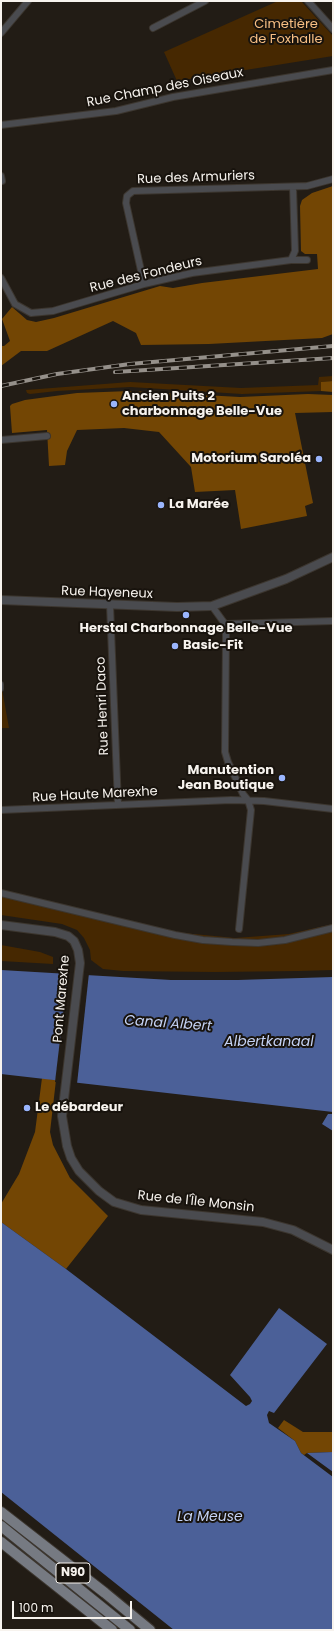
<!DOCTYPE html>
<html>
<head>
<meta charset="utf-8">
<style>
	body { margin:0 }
	#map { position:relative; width:334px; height:1631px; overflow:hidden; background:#221c15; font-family:Poppins,sans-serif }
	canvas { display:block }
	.frame { position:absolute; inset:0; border:2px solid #f7f3ee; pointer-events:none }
	.scale { position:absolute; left:12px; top:1601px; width:120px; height:18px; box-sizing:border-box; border:2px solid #f7f3ee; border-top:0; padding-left:5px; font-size:12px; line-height:14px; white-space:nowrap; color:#f7f3ee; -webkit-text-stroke:3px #18130d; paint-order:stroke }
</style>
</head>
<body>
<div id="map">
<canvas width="334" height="1631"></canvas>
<div class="frame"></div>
<div class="scale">100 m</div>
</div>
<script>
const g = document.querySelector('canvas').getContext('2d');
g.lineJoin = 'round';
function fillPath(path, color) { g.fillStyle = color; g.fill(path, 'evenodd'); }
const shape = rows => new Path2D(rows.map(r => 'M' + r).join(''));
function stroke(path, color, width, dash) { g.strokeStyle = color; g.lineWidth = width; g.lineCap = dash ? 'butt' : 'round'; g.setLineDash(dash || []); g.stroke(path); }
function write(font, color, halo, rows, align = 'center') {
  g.font = font + ' Poppins,sans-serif'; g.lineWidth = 4; g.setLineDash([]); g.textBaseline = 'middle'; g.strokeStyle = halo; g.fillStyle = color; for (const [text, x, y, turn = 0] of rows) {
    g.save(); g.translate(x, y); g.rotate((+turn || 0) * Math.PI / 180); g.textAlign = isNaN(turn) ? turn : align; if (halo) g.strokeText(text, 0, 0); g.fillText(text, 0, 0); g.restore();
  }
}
fillPath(shape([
	[278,1,301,1,333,36,333,56,177,81,164,52],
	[333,376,333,381,321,382,321,391,242,394,130,387,57,391,30,394,27,393,26,390,130,382,241,388,318,385,319,377],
	[1,689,2,689,9,728,1,728],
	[1,890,91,913,173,932,235,938,289,934,333,924,333,970,299,971,215,972,123,971,103,969,91,960,90,950,84,938,77,930,62,924,1,915],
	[1,945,40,952,53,957,53,964,1,961]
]), '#462801');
fillPath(shape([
	[333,186,333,334,322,338,209,344,141,345,136,333,113,321,47,351,21,351,1,366,1,346,4,346,10,341,2,319,12,307,27,320,36,322,54,318,160,286,173,288,202,283,318,269,317,254,305,254,301,251,300,206,302,200,312,193],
	[333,381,333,392,321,391,321,382],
	[130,391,240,397,308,394,333,395,333,412,295,413,313,503,305,506,307,516,241,529,235,490,195,492,191,467,159,432,124,428,77,430,67,451,65,465,49,466,47,430,12,433,10,406,12,404,25,400,77,393],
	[42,1078,56,1080,50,1132,53,1145,70,1178,108,1216,66,1269,1,1222,1,1204,19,1174,35,1132],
	[284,1420,303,1432,333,1432,333,1452,307,1453,304,1455,301,1453,295,1441,278,1428]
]), '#734604');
fillPath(shape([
	[1,970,171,980,238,980,333,977,333,1112,1,1074],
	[328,1114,333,1114,333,1131,322,1124],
	[1,1222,66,1269,246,1406,250,1404,252,1401,250,1397,230,1375,279,1308,327,1344,274,1413,269,1411,267,1415,269,1423,295,1441,301,1453,333,1477,333,1630,174,1630,1,1492],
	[333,1452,333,1472,307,1453]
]), '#4b6098');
fillPath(shape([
	[68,972,89,973,77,1084,55,1082]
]), '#221c15');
const pedestrian = shape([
	[1,684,1,689]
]);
const minor = shape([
	[308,1,333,29],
	[153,28,205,1],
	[1,33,28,1],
	[1,125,116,111,173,97,333,70],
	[1,176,2,181],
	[291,260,307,260],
	[1,278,15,304,31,313,53,311,144,284,192,273,291,260,295,251,293,187],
	[144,284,126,203,127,196,133,191,307,186,333,179],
	[1,440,47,436],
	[110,605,118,805],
	[212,606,225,624,226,634,225,752,228,762,243,794,248,800,251,810,239,929],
	[225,624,333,621],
	[1,810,231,800,264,801,333,809],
	[1,893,175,935,203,940,232,942,258,943,285,940,333,928]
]);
const tertiary = shape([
	[1,600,177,607,212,606,286,579,333,557],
	[1,925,55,932,68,936,74,941,78,950,80,963,62,1116,67,1146,71,1158,79,1171,99,1191,114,1202,141,1210,263,1222,293,1230,333,1250]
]);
const primary = shape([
	[1,1512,105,1593,150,1630],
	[1,1526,130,1630],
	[1,1542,112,1630]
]);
stroke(pedestrian, '#3c362f', 6);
stroke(minor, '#3c362f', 8);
stroke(tertiary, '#3c362f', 10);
stroke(primary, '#3c362f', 12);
stroke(pedestrian, '#4a4b4f', 4.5);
stroke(minor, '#4a4b4f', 6);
stroke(tertiary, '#4a4b4f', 8);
stroke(primary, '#767a82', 10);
const rail = shape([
	[115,372,333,358],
	[1,386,57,374,130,364,333,346]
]);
stroke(rail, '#95908a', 4);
stroke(rail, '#18130d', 2.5, [8]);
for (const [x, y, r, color] of [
	[114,404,4,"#9ab5fd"],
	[319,459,4,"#9ab5fd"],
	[161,505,4,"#9ab5fd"],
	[186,615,4,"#9ab5fd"],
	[175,646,4,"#9ab5fd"],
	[282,778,4,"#9ab5fd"],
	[27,1108,4,"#9ab5fd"]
]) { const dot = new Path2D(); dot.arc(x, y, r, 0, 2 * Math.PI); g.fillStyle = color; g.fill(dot); stroke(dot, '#18130d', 1.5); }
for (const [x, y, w] of [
	[73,1573,34]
]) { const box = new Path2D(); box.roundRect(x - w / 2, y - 10, w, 20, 3); g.fillStyle = '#18130d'; g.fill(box); stroke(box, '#f7f3ee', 1); }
write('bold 12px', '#f7f3ee', null, [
	["N90",73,1573]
]);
write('13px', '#f6be83', '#18130d', [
	["Cimetière",286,25],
	["de Foxhalle",286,40]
]);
write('13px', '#f7f3ee', '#18130d', [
	["Rue Champ des Oiseaux",165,88,-11],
	["Rue des Armuriers",196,178,-2],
	["Rue des Fondeurs",146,275,-14],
	["Rue Hayeneux",107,593,2],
	["Rue Henri Daco",103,706,-92],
	["Rue Haute Marexhe",95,795,-3],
	["Pont Marexhe",62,999,-85],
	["Rue de l'Île Monsin",196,1202,6]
]);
write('bold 13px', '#f7f3ee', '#18130d', [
	["Ancien Puits 2",122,397],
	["charbonnage Belle-Vue",122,412],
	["Motorium Saroléa",311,459,"right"],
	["La Marée",169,505],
	["Herstal Charbonnage Belle-Vue",186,629,"center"],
	["Basic-Fit",183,646],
	["Manutention",274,771,"right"],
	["Jean Boutique",274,786,"right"],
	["Le débardeur",35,1108]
], 'left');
write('italic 14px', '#c5d3f5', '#18130d', [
	["Canal Albert",168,1024,4],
	["Albertkanaal",269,1042],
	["La Meuse",210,1517]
]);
</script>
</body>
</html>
